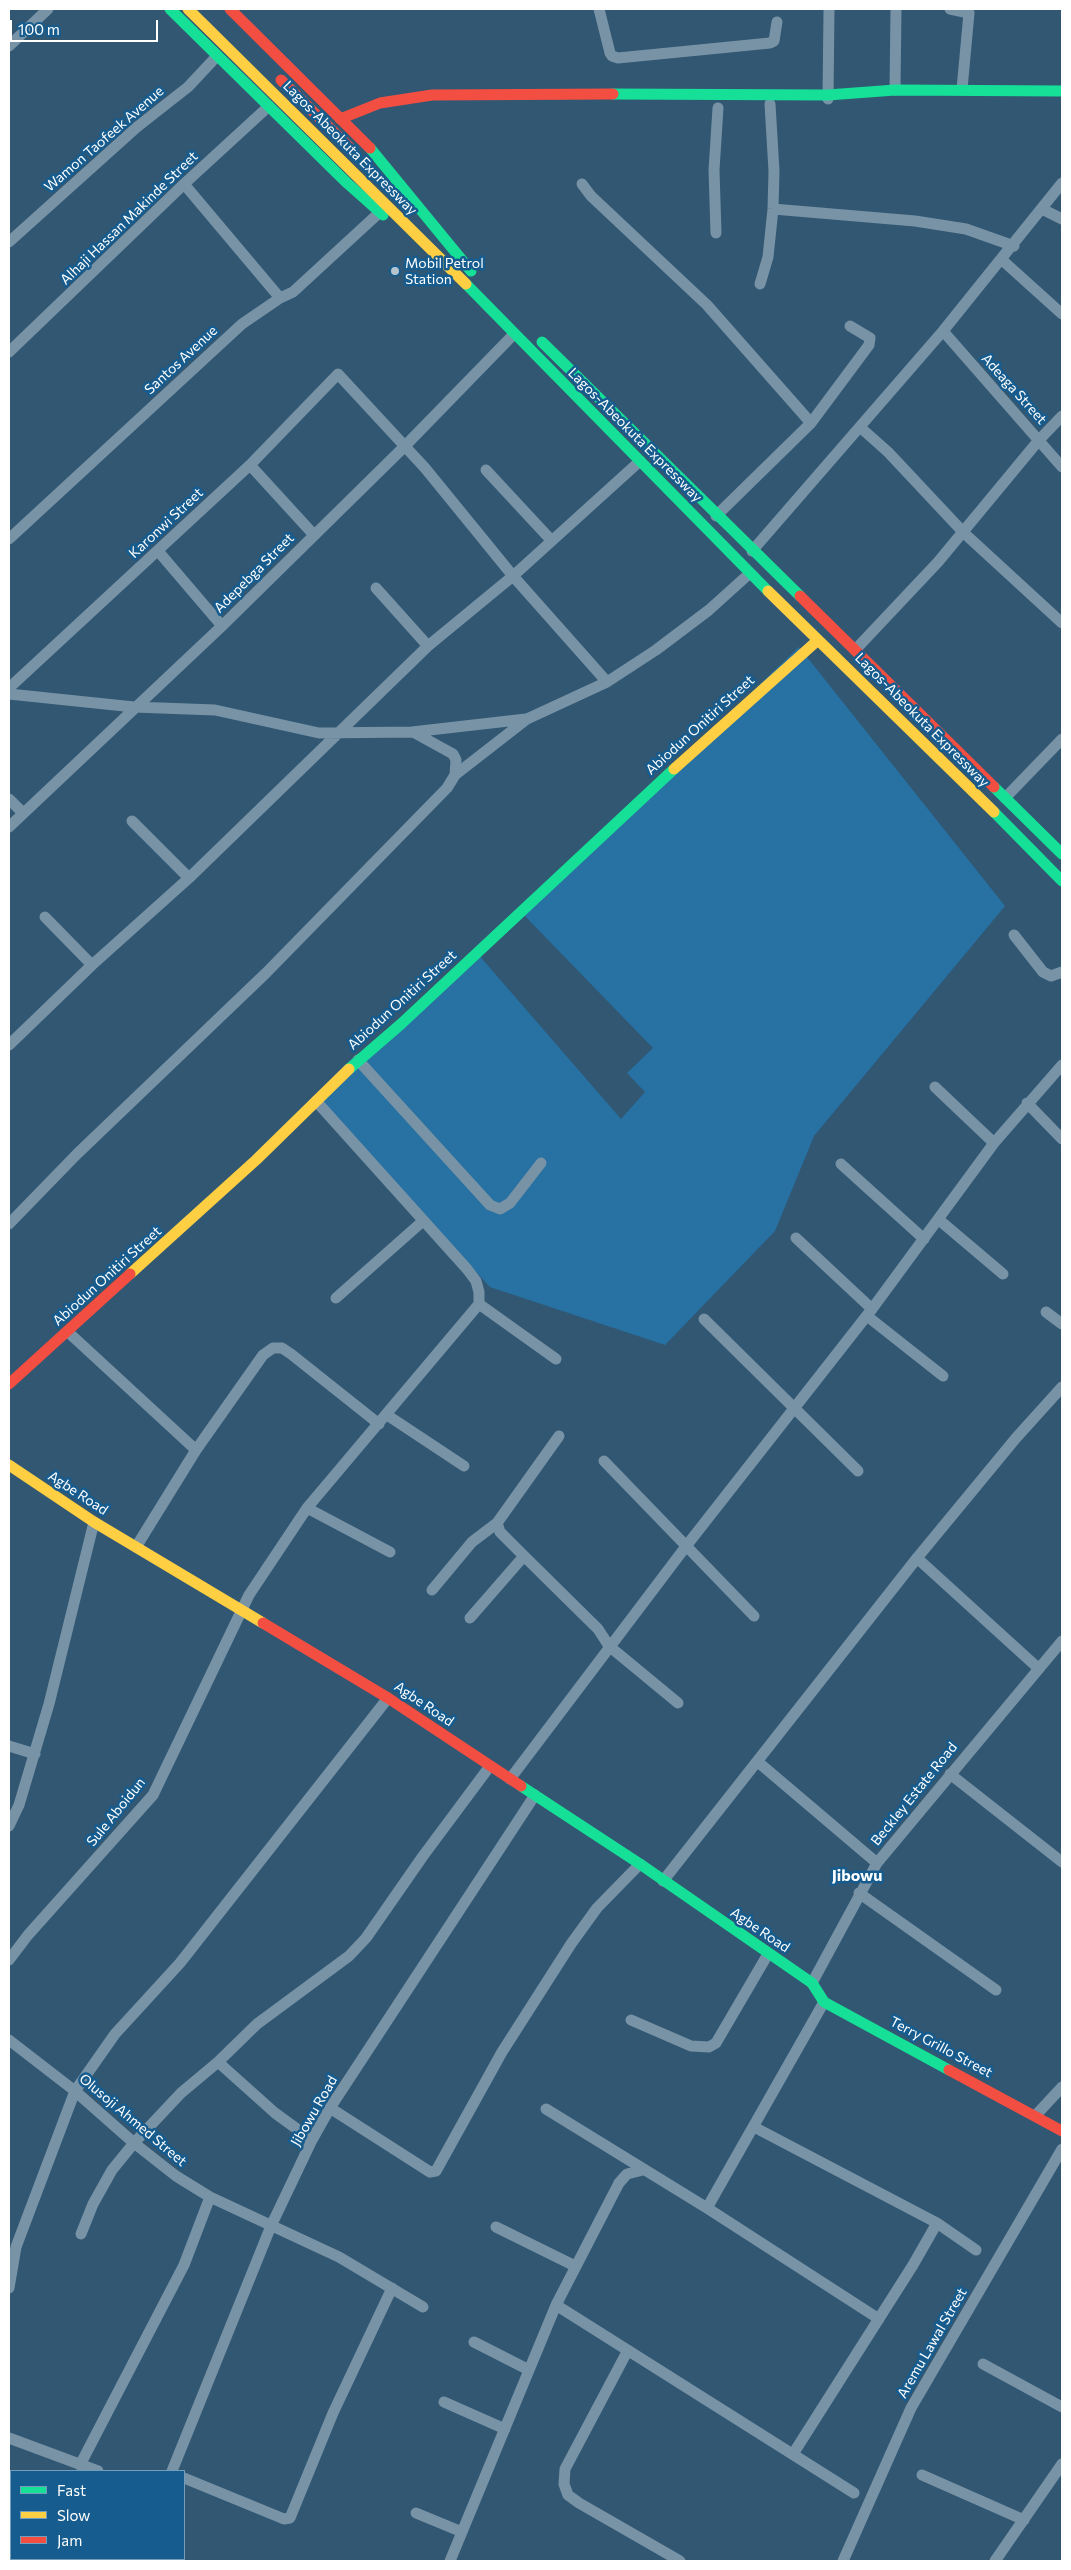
<!DOCTYPE html>
<html>
<head>
<meta charset="utf-8">
<style>
	body { margin:0 }
	#map { position:relative; width:1071px; height:2570px; overflow:hidden; background:#315773; font-family:Commissioner,sans-serif }
	canvas { display:block }
	.frame { position:absolute; inset:0; border:10px solid #fff; pointer-events:none }
	.legend { position:absolute; left:10px; top:2470px; width:175px; height:90px; box-sizing:border-box; background:#165c8e; border:1px solid #739dbb; margin:0; padding:6px 9px; list-style:none; font-size:15px; color:#fff }
	.legend li { display:flex; align-items:center; gap:10px; height:25px }
	.legend b { width:25px; border:1px solid #739dbb }
	.scale { position:absolute; left:10px; top:20px; width:148px; height:22px; box-sizing:border-box; border:2px solid #fff; border-top:0; padding-left:6px; font-size:15px; line-height:18px; white-space:nowrap; color:#fff; -webkit-text-stroke:4px #165c8e; paint-order:stroke }
</style>
</head>
<body>
<div id="map">
<canvas width="1071" height="2570"></canvas>
<div class="frame"></div>
<ul class="legend">
<li><b style="height:6px;background:#16e098"></b>Fast</li>
<li><b style="height:6px;background:#ffcf43"></b>Slow</li>
<li><b style="height:6px;background:#f24e42"></b>Jam</li>
</ul>
<div class="scale">100 m</div>
</div>
<script>
const g = document.querySelector('canvas').getContext('2d');
g.lineJoin = 'round';
function fillPath(path, color) { g.fillStyle = color; g.fill(path, 'evenodd'); }
const shape = rows => new Path2D(rows.map(r => 'M' + r).join(''));
function stroke(path, color, width, dash) { g.strokeStyle = color; g.lineWidth = width; g.lineCap = dash ? 'butt' : 'round'; g.setLineDash(dash || []); g.stroke(path); }
function write(font, color, halo, rows, align = 'center') {
  g.font = font + ' Commissioner,sans-serif'; g.lineWidth = 5; g.setLineDash([]); g.textBaseline = 'middle'; g.strokeStyle = halo; g.fillStyle = color; for (const [text, x, y, turn = 0] of rows) {
    g.save(); g.translate(x, y); g.rotate((+turn || 0) * Math.PI / 180); g.textAlign = isNaN(turn) ? turn : align; if (halo) g.strokeText(text, 0, 0); g.fillText(text, 0, 0); g.restore();
  }
}
fillPath(shape([
	[799,647,1005,906,814,1136,775,1231,665,1345,490,1287,319,1104,477,953,621,1119,645,1092,627,1073,653,1048,521,912]
]), '#2771a3');
stroke(shape([
	[599,9,610,53,612,56,618,58,770,43,774,41,777,22],
	[950,9,969,13,962,89],
	[9,46,48,9],
	[895,90,896,9],
	[828,99,829,9],
	[184,184,280,298],
	[582,184,591,196,707,305,811,423],
	[773,209,915,221,966,229,1014,246],
	[1042,209,1062,219],
	[716,233,714,170,718,108],
	[9,242,137,127,188,87,217,56],
	[1001,259,1062,314],
	[760,284,768,257,773,209,774,171,770,104],
	[943,331,1062,467],
	[9,352,184,184,269,106],
	[861,428,888,452,964,533,1062,623],
	[250,465,314,535],
	[486,470,551,540],
	[716,516,811,423,869,345,870,338,850,326],
	[9,539,242,324,280,298,293,292,380,212],
	[158,551,222,626],
	[752,551,943,331,1062,183],
	[376,588,428,646],
	[856,649,938,562,1039,440,1062,416],
	[9,688,250,465,338,374,425,468,513,576,607,682],
	[9,694,134,707,215,710,319,733,412,732,526,719],
	[413,732,453,754,456,760,455,775],
	[1005,798,1062,739],
	[9,799,23,813],
	[132,821,189,878],
	[9,827,222,626,404,447,514,334],
	[45,917,92,965],
	[1014,935,1043,972,1051,976,1062,972],
	[9,1045,92,965,189,878,428,646,513,576,640,461],
	[358,1060,490,1205,500,1209,510,1203,541,1163],
	[935,1087,994,1143],
	[1027,1103,1062,1139],
	[841,1164,924,1239],
	[938,1219,1003,1274],
	[9,1224,77,1154,266,973,447,788,455,775,527,719,607,682,656,650,709,610,750,573],
	[796,1238,872,1309],
	[336,1298,423,1221],
	[479,1304,556,1359],
	[1046,1312,1062,1324],
	[867,1316,943,1376],
	[704,1319,858,1471],
	[68,1332,196,1450],
	[387,1415,464,1466],
	[604,1461,754,1616],
	[307,1508,390,1552],
	[136,1547,196,1450,263,1355,273,1348,282,1348,291,1354,379,1424],
	[524,1556,500,1532,497,1523,559,1436],
	[917,1558,1038,1668],
	[432,1590,472,1542,497,1523],
	[470,1618,524,1556,598,1629,609,1646,678,1703],
	[9,1746,35,1754],
	[758,1762,877,1863],
	[950,1774,1062,1862],
	[510,1779,687,1545,872,1309,994,1143,1062,1065],
	[9,1826,19,1805,49,1704,94,1522],
	[663,1881,917,1558,1016,1438,1062,1387],
	[859,1893,996,1990],
	[9,1960,28,1935,153,1795,249,1595,307,1508,479,1304,479,1292,476,1281,467,1269,316,1101],
	[812,1983,877,1863,1062,1641],
	[631,2020,691,2046,709,2047,716,2043,768,1954],
	[9,2040,75,2091,134,2143,176,2176,210,2197,339,2257,423,2307],
	[218,2062,275,2113,312,2140],
	[330,2108,430,2172,436,2171,502,2052,571,1944,597,1908,640,1864],
	[546,2109,707,2208,879,2319],
	[1036,2115,1062,2087],
	[754,2127,937,2223,976,2250],
	[707,2208,824,2002],
	[496,2227,575,2266],
	[81,2234,93,2204,112,2170,134,2143,181,2093,218,2062,257,2024,349,1956,366,1938,423,1856,490,1766],
	[9,2288,16,2247,75,2091,115,2034,180,1963,388,1698],
	[556,2305,854,2493],
	[474,2342,529,2370],
	[628,2350,565,2469,564,2484,568,2495,579,2503,680,2561],
	[983,2364,1062,2407],
	[444,2402,505,2429],
	[9,2438,98,2471],
	[793,2454,913,2265,937,2223],
	[80,2465,184,2265,210,2197],
	[172,2471,271,2226,312,2140,330,2108,535,1795],
	[922,2475,1024,2520],
	[184,2478,284,2519,290,2518,333,2413,392,2288],
	[416,2513,462,2532],
	[136,2561,137,2559],
	[450,2561,556,2305,619,2183,627,2174,643,2170],
	[843,2561,911,2408,1062,2149],
	[995,2561,1062,2464]
]), '#7893a6', 11);
stroke(shape([
	[170,9,347,183,383,215],
	[613,94,828,95,895,90,1062,91],
	[370,148,471,271],
	[466,284,768,591],
	[542,342,800,596],
	[994,787,1062,854],
	[994,812,1062,881],
	[349,1069,401,1024,674,769],
	[521,1786,640,1864,812,1983,824,2002,949,2070]
]), '#16e098', 11);
stroke(shape([
	[188,9,466,284],
	[768,591,994,812],
	[674,769,818,640],
	[130,1274,256,1160,349,1069],
	[9,1465,94,1522,263,1623]
]), '#ffcf43', 11);
stroke(shape([
	[230,9,370,148],
	[281,80,350,148],
	[340,119,380,103,432,95,613,94],
	[800,596,994,787],
	[9,1384,130,1274],
	[263,1623,388,1698,521,1786],
	[949,2070,1062,2131]
]), '#f24e42', 11);
for (const [x, y, r, color] of [
	[395,271,5,"#b7c4ce"]
]) { const dot = new Path2D(); dot.arc(x, y, r, 0, 2 * Math.PI); g.fillStyle = color; g.fill(dot); stroke(dot, '#165c8e', 2); }
write('14px', '#fff', '#165c8e', [
	["Wamon Taofeek Avenue",104,139,-41],
	["Lagos-Abeokuta Expressway",350,148,45],
	["Alhaji Hassan Makinde Street",129,218,-44],
	["Santos Avenue",181,360,-43],
	["Adeaga Street",1014,389,48],
	["Lagos-Abeokuta Expressway",635,435,45],
	["Karonwi Street",166,523,-43],
	["Adepebga Street",254,573,-45],
	["Lagos-Abeokuta Expressway",922,720,45],
	["Abiodun Onitiri Street",700,725,-42],
	["Abiodun Onitiri Street",402,1000,-42],
	["Abiodun Onitiri Street",107,1276,-42],
	["Agbe Road",78,1493,33],
	["Agbe Road",424,1704,34],
	["Beckley Estate Road",914,1794,-51],
	["Sule Aboidun",116,1812,-51],
	["Agbe Road",760,1930,34],
	["Terry Grillo Street",941,2047,28],
	["Jibowu Road",314,2111,-60],
	["Olusoji Ahmed Street",133,2120,40],
	["Aremu Lawal Street",932,2343,-60]
]);
write('14px', '#fff', '#165c8e', [
	["Mobil Petrol",405,263],
	["Station",405,279]
], 'left');
write('bold 16px', '#fff', '#165c8e', [
	["Jibowu",857,1876]
]);
</script>
</body>
</html>
